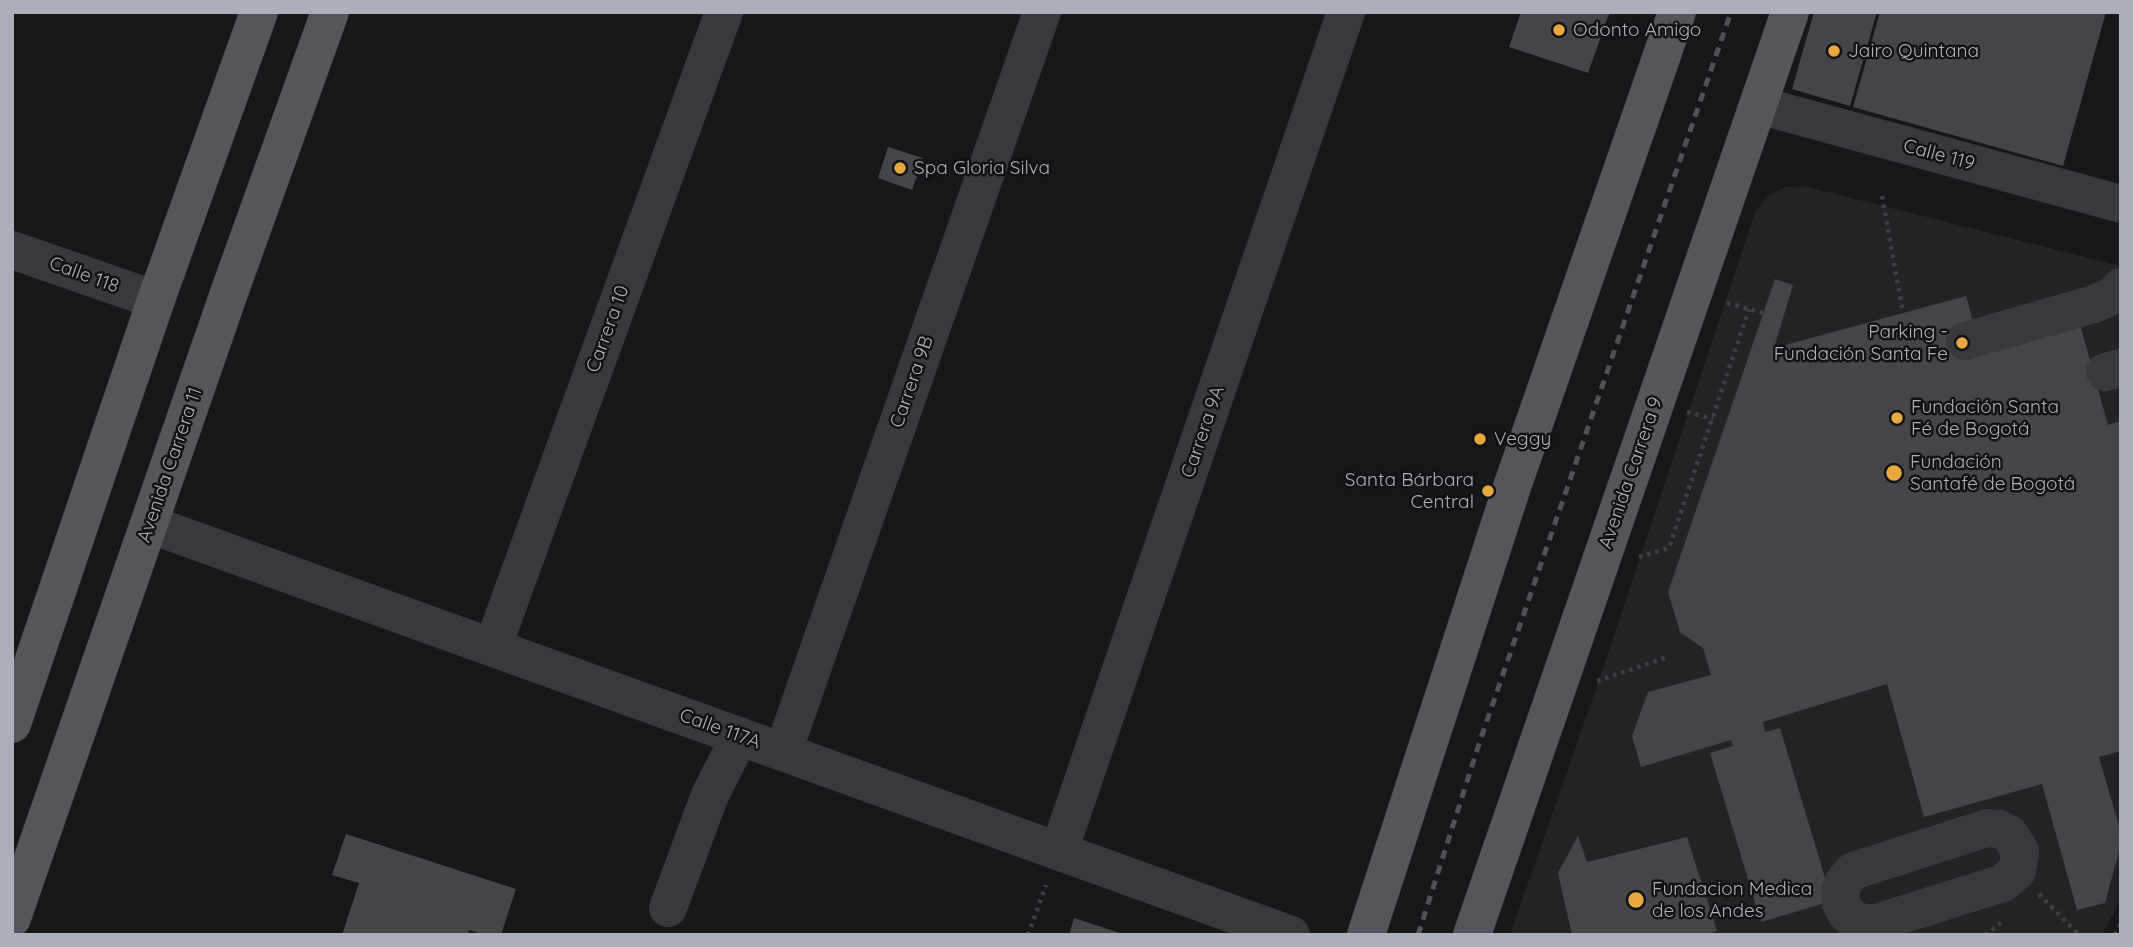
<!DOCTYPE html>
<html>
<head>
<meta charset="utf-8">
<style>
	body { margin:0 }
	#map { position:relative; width:2133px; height:947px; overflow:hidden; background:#171719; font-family:Quicksand,sans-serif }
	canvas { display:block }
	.frame { position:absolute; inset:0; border:14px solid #aaafb8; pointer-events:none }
</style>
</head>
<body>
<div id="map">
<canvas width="2133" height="947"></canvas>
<div class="frame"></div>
</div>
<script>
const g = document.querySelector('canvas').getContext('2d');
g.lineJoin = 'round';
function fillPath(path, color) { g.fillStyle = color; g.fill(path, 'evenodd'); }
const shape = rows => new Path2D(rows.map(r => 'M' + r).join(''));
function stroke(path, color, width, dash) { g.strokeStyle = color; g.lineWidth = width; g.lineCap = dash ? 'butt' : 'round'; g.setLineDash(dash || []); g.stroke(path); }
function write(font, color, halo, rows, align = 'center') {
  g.font = font + ' Quicksand,sans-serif'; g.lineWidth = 5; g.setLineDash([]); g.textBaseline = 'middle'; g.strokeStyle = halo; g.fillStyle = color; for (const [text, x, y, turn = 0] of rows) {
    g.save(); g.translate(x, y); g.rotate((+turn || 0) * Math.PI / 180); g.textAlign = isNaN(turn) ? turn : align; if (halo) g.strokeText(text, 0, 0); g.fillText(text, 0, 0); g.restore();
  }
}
fillPath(shape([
	[1804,186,2121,266,2121,899,2102,935,1510,935,1599,680,1755,212,1767,196,1785,187]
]), '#232325');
fillPath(shape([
	[1521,12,1609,14,1588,73,1509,47],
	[1814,12,1877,12,1850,106,1792,89],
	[1880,12,2106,12,2063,166,1853,107],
	[888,147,923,158,912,190,878,178],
	[1775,279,1793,285,1774,348,1966,296,1979,343,2078,317,2108,425,2121,421,2121,751,2099,757,2121,833,2121,844,2105,903,2077,910,2042,784,1924,817,1887,684,1763,722,1765,732,1780,728,1832,901,1761,922,1710,753,1733,746,1731,740,1641,767,1632,736,1648,692,1711,675,1703,648,1680,632,1668,592],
	[346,834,516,889,501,935,485,935,469,930,468,935,342,935,359,883,332,875],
	[1578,836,1587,862,1687,837,1717,931,1706,935,1572,935,1558,873],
	[1074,918,1123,934,1123,935,1069,935]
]), '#444548');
stroke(shape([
	[1882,196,1903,313],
	[1727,303,1763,313],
	[1687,412,1713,419],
	[1639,557,1669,548,1749,309],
	[1597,681,1668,657],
	[2039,894,2079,935],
	[1028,935,1046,885],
	[1985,935,2001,923],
	[2115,935,2121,923]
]), '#3e4044', 4.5, [3.5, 5]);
stroke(shape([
	[1758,105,2121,204],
	[12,250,156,300],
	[1965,341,2094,304,2112,296,2121,287],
	[2105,372,2121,368],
	[149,524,1291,935],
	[493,646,724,12],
	[783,752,1042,12],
	[1987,828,1999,829,2009,834,2020,851,2017,871,2003,883,1876,923,1864,923,1853,919,1846,913,1841,903,1840,890,1845,880,1853,871,1987,828],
	[1059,851,1346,12],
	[668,908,710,795,740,736]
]), '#38393d', 38);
stroke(shape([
	[12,724,156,300,259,12],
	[12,918,229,293,330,12],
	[1366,935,1512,487,1677,12],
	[1472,935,1790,12]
]), '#54565c', 38);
stroke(shape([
	[1418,935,1479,744,1731,12]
]), '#4f5156', 5, [9, 7]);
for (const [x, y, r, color] of [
	[1559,30,7,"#e7a840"],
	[1834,51,7,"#e7a840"],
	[900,168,7,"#e7a840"],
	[1962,343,7,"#e7a840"],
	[1897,418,7,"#e7a840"],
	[1480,439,7,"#e7a840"],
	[1894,473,9,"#e7a840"],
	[1488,491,7,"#e7a840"],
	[1636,900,9,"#e7a840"]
]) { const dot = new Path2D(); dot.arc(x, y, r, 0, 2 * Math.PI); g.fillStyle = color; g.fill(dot); stroke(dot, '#121214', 2.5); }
write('19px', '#aaafb8', '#121214', [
	["Odonto Amigo",1573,30],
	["Jairo Quintana",1848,51],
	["Spa Gloria Silva",914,168],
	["Parking -",1948,332,"right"],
	["Fundación Santa Fe",1948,354,"right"],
	["Fundación Santa",1911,407],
	["Fé de Bogotá",1911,429],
	["Veggy",1494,439],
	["Fundación",1910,462],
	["Santafé de Bogotá",1910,484],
	["Santa Bárbara",1474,480,"right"],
	["Central",1474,502,"right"],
	["Fundacion Medica",1652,889],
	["de los Andes",1652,911]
], 'left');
write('19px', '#aaafb8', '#121214', [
	["Calle 119",1939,155,15],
	["Calle 118",84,275,20],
	["Carrera 10",608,329,-70],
	["Carrera 9B",912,382,-71],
	["Carrera 9A",1203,432,-71],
	["Avenida Carrera 11",170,465,-71],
	["Avenida Carrera 9",1631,473,-71],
	["Calle 117A",720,729,20]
]);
</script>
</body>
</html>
